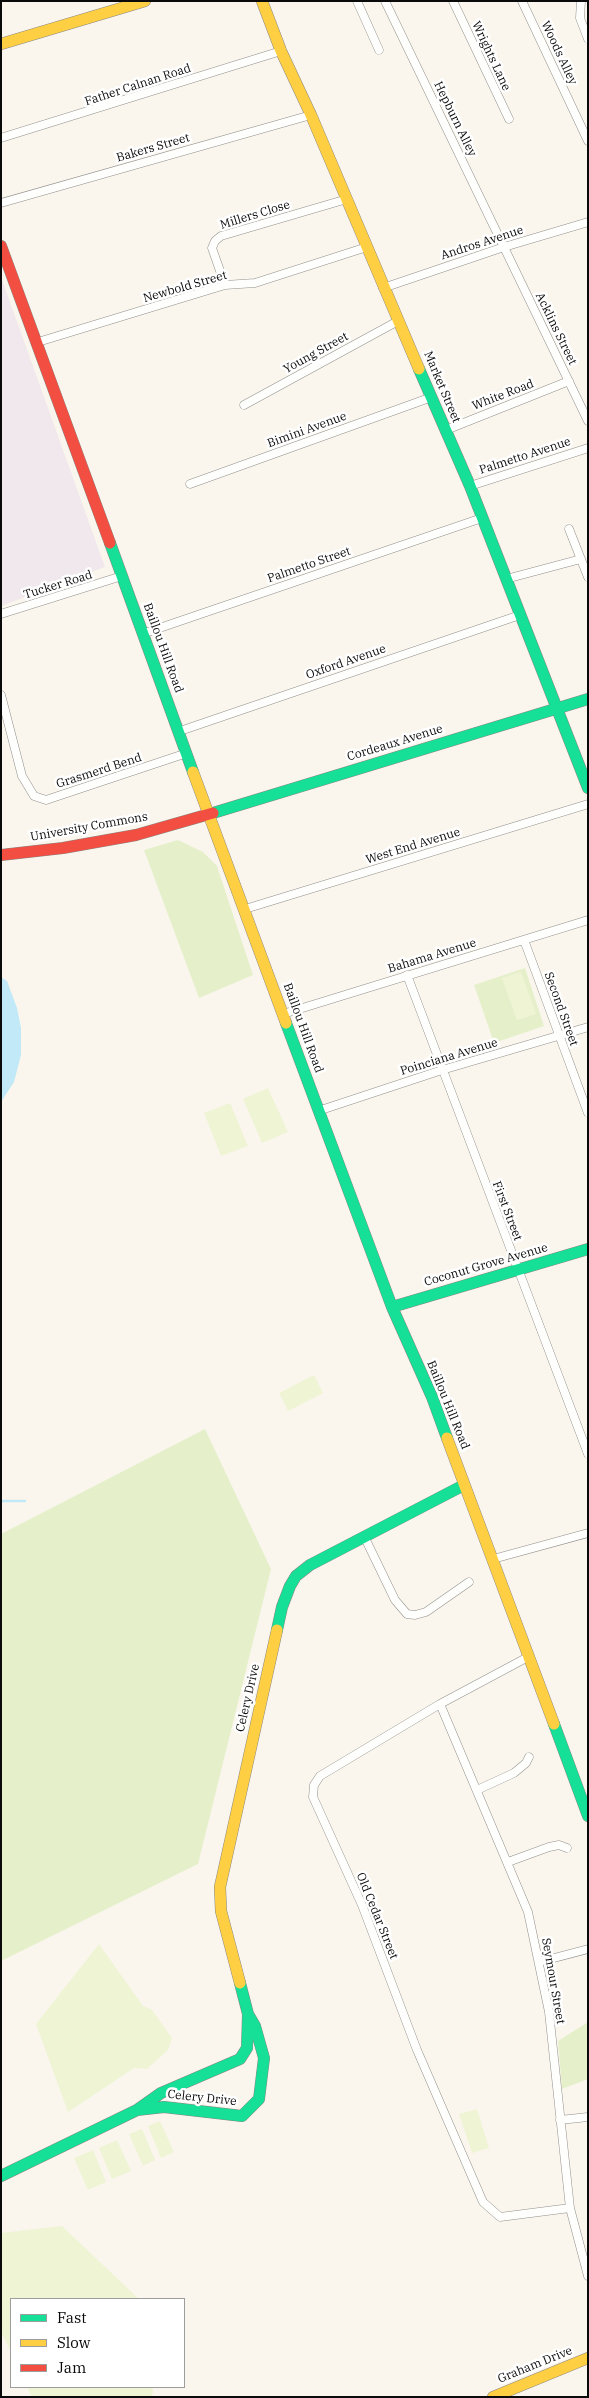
<!DOCTYPE html>
<html>
<head>
<meta charset="utf-8">
<style>
	body { margin:0 }
	#map { position:relative; width:589px; height:2398px; overflow:hidden; background:#faf6ed; font-family:"IBM Plex Serif",serif }
	canvas { display:block }
	.frame { position:absolute; inset:0; border:2px solid #0a0a0a; pointer-events:none }
	.legend { position:absolute; left:10px; top:2298px; width:175px; height:90px; box-sizing:border-box; background:#fff; border:1px solid #9d9d9d; margin:0; padding:6px 9px; list-style:none; font-size:15px; color:#0a0a0a }
	.legend li { display:flex; align-items:center; gap:10px; height:25px }
	.legend b { width:25px; border:1px solid #9d9d9d }
</style>
</head>
<body>
<div id="map">
<canvas width="589" height="2398"></canvas>
<div class="frame"></div>
<ul class="legend">
<li><b style="height:6px;background:#16e098"></b>Fast</li>
<li><b style="height:6px;background:#ffcf43"></b>Slow</li>
<li><b style="height:6px;background:#f24e42"></b>Jam</li>
</ul>
</div>
<script>
const g = document.querySelector('canvas').getContext('2d');
g.lineJoin = 'round';
function fillPath(path, color) { g.fillStyle = color; g.fill(path, 'evenodd'); }
const shape = rows => new Path2D(rows.map(r => 'M' + r).join(''));
function stroke(path, color, width, dash) { g.strokeStyle = color; g.lineWidth = width; g.lineCap = dash ? 'butt' : 'round'; g.setLineDash(dash || []); g.stroke(path); }
function write(font, color, halo, rows, align = 'center') {
  g.font = font + ' "IBM Plex Serif",serif'; g.lineWidth = 5; g.setLineDash([]); g.textBaseline = 'middle'; g.strokeStyle = halo; g.fillStyle = color; for (const [text, x, y, turn = 0] of rows) {
    g.save(); g.translate(x, y); g.rotate((+turn || 0) * Math.PI / 180); g.textAlign = isNaN(turn) ? turn : align; if (halo) g.strokeText(text, 0, 0); g.fillText(text, 0, 0); g.restore();
  }
}
fillPath(shape([
	[1,277,105,567,1,606]
]), '#f0e8ec');
fillPath(shape([
	[178,840,203,852,217,866,253,975,199,998,144,850],
	[525,968,544,1026,494,1043,474,985],
	[205,1429,271,1569,198,1864,1,1961,1,1534],
	[588,2022,588,2079,562,2089,558,2041]
]), '#e5f0cb');
fillPath(shape([
	[521,972,536,1014,517,1020,502,978],
	[268,1088,288,1132,262,1143,243,1099],
	[230,1103,248,1146,221,1156,204,1113],
	[314,1375,323,1393,288,1411,279,1393],
	[99,1944,143,2006,152,2010,172,2038,168,2050,147,2069,134,2068,68,2112,36,2024],
	[477,2109,489,2148,472,2153,459,2114],
	[160,2121,174,2152,161,2158,148,2126],
	[142,2129,155,2160,143,2166,129,2134],
	[117,2140,131,2171,112,2179,99,2148],
	[93,2150,106,2182,88,2190,74,2158],
	[62,2226,139,2299,11,2299,11,2352,1,2332,1,2233],
	[27,2387,152,2387,153,2391,152,2397,32,2397]
]), '#eff4d5');
fillPath(shape([
	[1,977,7,981,17,1008,21,1028,21,1055,14,1082,1,1102]
]), '#c1e9f7');
stroke(shape([
	[1,1501,25,1501]
]), '#c1e9f7', 2.5);
const street = shape([
	[357,1,379,50],
	[385,1,588,421],
	[453,1,509,119],
	[522,1,588,141],
	[581,1,580,18,588,39],
	[1,138,281,51],
	[1,203,311,115],
	[225,285,212,248,215,241,221,236,347,199],
	[383,288,504,247,588,222],
	[38,342,225,285,255,283,367,247],
	[244,405,398,321],
	[446,430,569,381],
	[190,484,432,397],
	[470,486,588,448],
	[569,529,588,577],
	[506,579,581,559],
	[1,614,122,576],
	[142,634,482,518],
	[1,695,22,776,34,796,46,800,187,753],
	[180,731,520,615],
	[245,909,588,804],
	[524,940,588,1113],
	[407,975,588,1454],
	[283,1014,588,920],
	[318,1111,442,1070,588,1027],
	[364,1536,395,1600,407,1614,415,1615,426,1612,469,1582],
	[493,1559,588,1533],
	[528,1657,440,1704,320,1776,314,1785,313,1797,362,1905,417,2050,483,2202,500,2217,570,2208],
	[440,1704,528,1912,549,2012,570,2208,588,2276],
	[477,1790,514,1773,526,1763,529,1757],
	[508,1862,549,1847,559,1845,567,1848],
	[539,1962,588,1949],
	[560,2120,588,2117]
]);
const fast = shape([
	[419,369,470,486,588,788],
	[110,543,193,772],
	[213,813,588,699],
	[286,1023,392,1307,432,1397,447,1438],
	[392,1307,588,1249],
	[277,1630,282,1607,290,1586,296,1576,310,1565,464,1485],
	[554,1724,588,1816],
	[137,2110,164,2107,242,2116,259,2099,264,2058,255,2026,248,2014,240,1983],
	[1,2176,137,2110,161,2093,240,2059,247,2048,248,2014]
]);
const slow = shape([
	[262,1,281,51,311,115,419,369],
	[1,44,145,1],
	[193,772,286,1023],
	[447,1438,554,1724],
	[240,1983,221,1911,220,1887,277,1630],
	[493,2397,588,2358]
]);
const jam = shape([
	[1,246,110,543],
	[1,855,63,848,136,835,213,813]
]);
stroke(street, '#92908c', 9);
stroke(fast, '#898783', 12);
stroke(slow, '#898783', 12);
stroke(jam, '#898783', 12);
stroke(street, '#fefefc', 8);
stroke(fast, '#16e098', 11);
stroke(slow, '#ffcf43', 11);
stroke(jam, '#f24e42', 11);
write('12px', '#0a0a0a', '#fff', [
	["Woods Alley",559,53,65],
	["Wrights Lane",491,56,65],
	["Father Calnan Road",138,85,-18],
	["Hepburn Alley",455,119,64],
	["Bakers Street",153,148,-16],
	["Millers Close",255,215,-17],
	["Andros Avenue",482,243,-18],
	["Newbold Street",185,287,-16],
	["Acklins Street",556,329,64],
	["Young Street",316,353,-29],
	["Market Street",442,387,67],
	["White Road",503,395,-21],
	["Bimini Avenue",307,430,-20],
	["Palmetto Avenue",525,456,-18],
	["Palmetto Street",309,565,-19],
	["Tucker Road",58,585,-17],
	["Baillou Hill Road",163,648,70],
	["Oxford Avenue",346,662,-19],
	["Cordeaux Avenue",395,743,-17],
	["Grasmerd Bend",99,771,-18],
	["University Commons",89,827,-10],
	["West End Avenue",413,846,-17],
	["Bahama Avenue",432,956,-17],
	["Second Street",561,1009,70],
	["Baillou Hill Road",303,1028,70],
	["Poinciana Avenue",449,1057,-17],
	["First Street",507,1211,69],
	["Coconut Grove Avenue",486,1265,-16],
	["Baillou Hill Road",448,1405,68],
	["Celery Drive",248,1698,-77],
	["Old Cedar Street",377,1916,68],
	["Seymour Street",553,1981,80],
	["Celery Drive",202,2098,6],
	["Graham Drive",535,2365,-22]
]);
</script>
</body>
</html>
